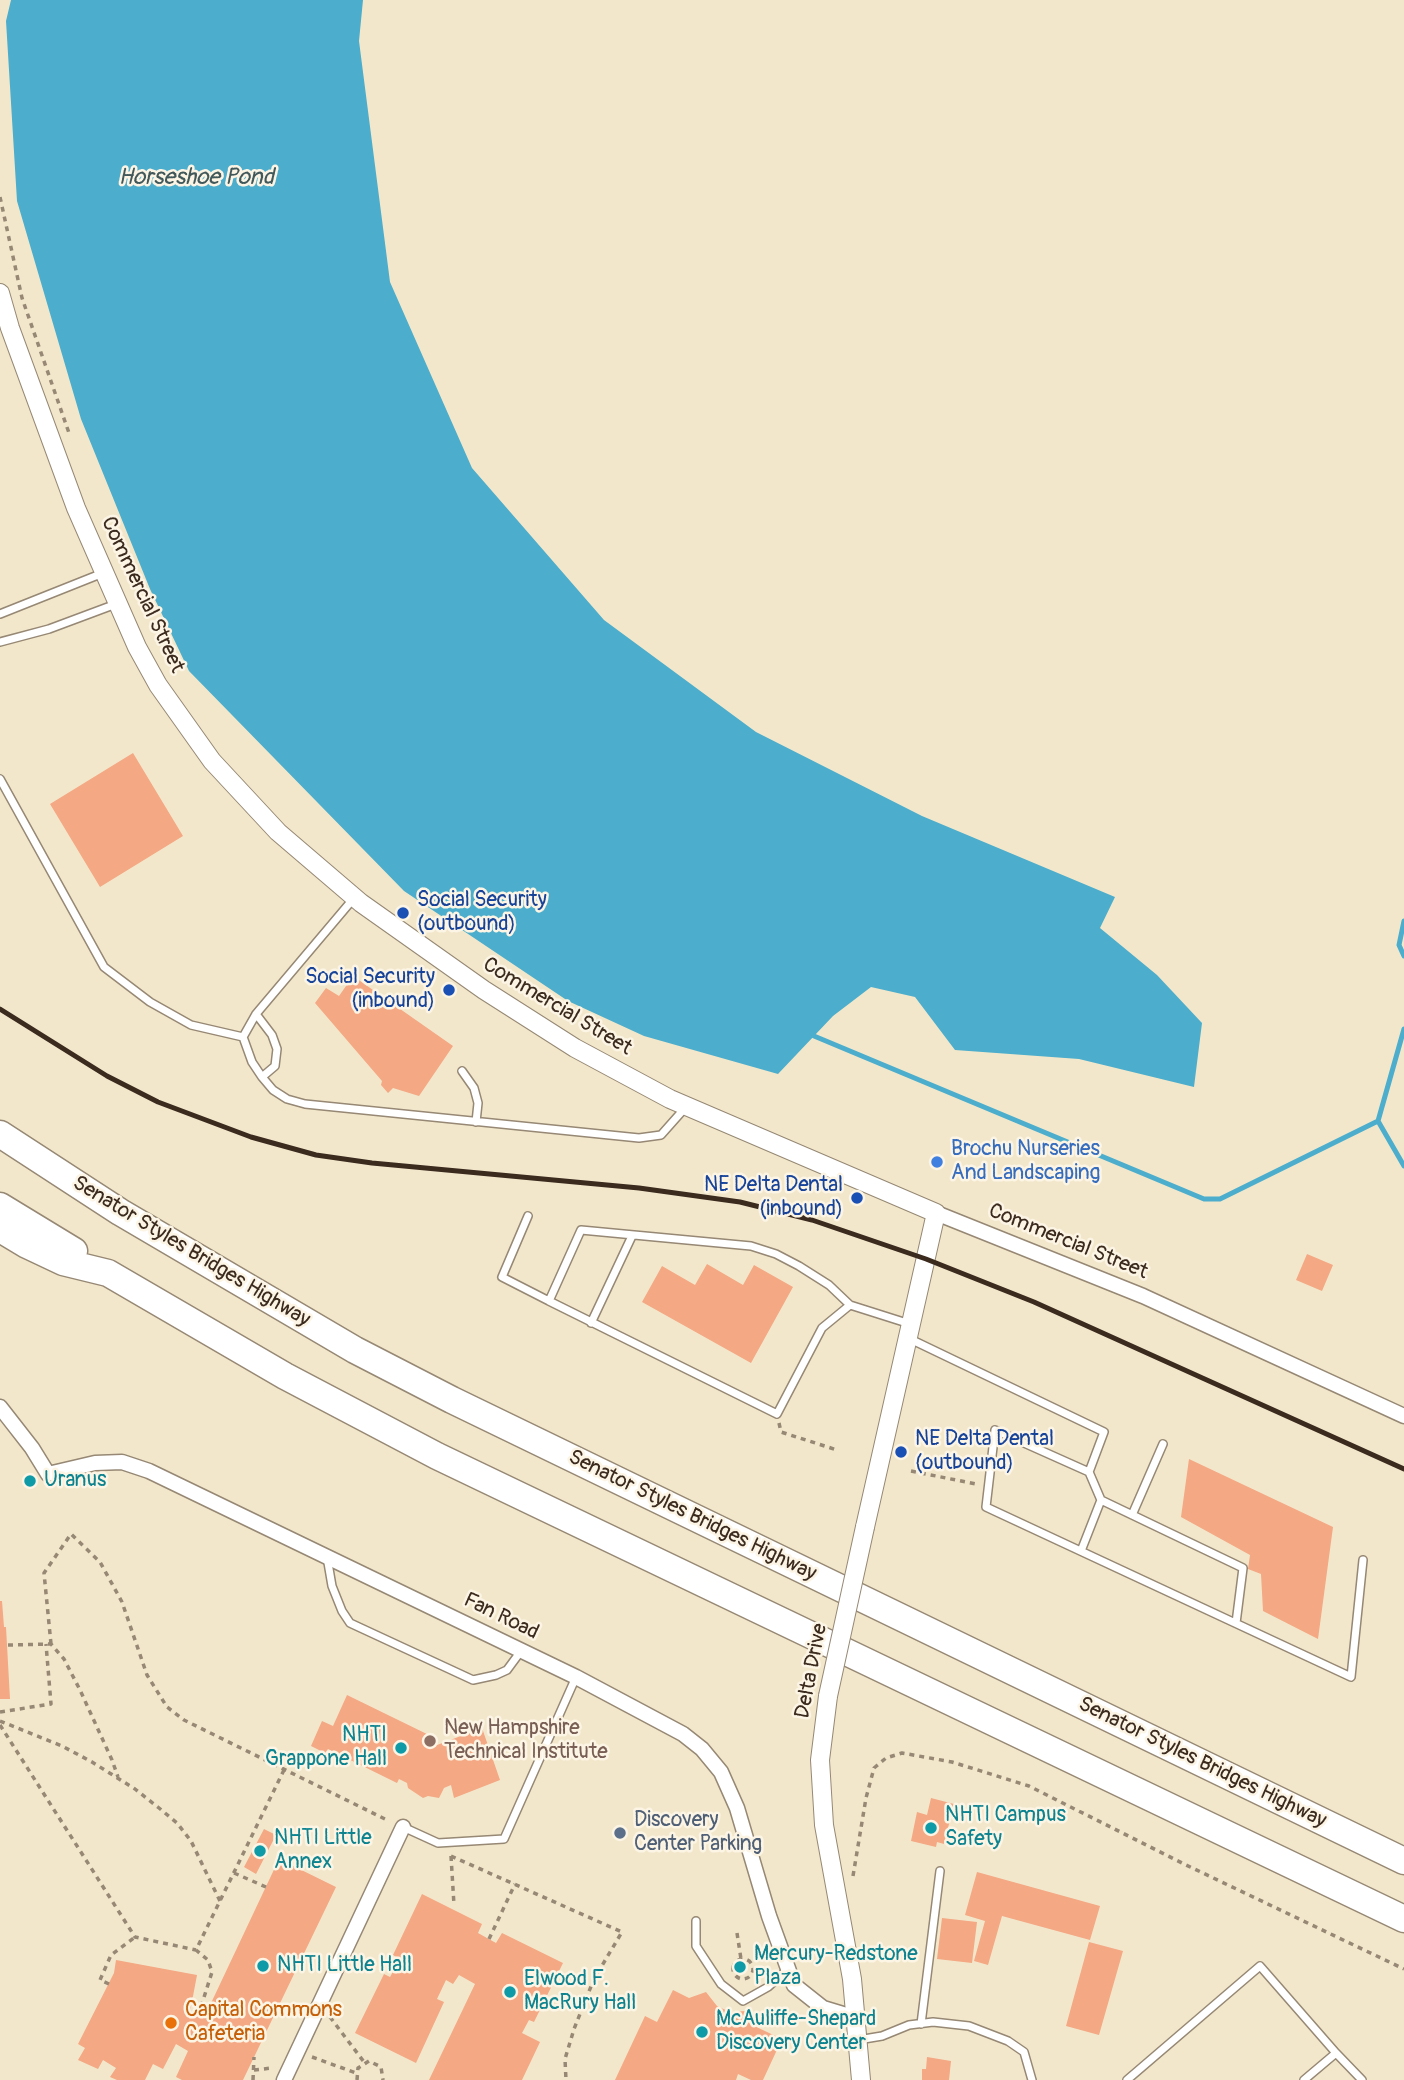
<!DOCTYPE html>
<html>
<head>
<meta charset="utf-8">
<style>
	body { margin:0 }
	canvas { display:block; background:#f2e7cb }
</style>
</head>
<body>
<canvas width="1404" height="2080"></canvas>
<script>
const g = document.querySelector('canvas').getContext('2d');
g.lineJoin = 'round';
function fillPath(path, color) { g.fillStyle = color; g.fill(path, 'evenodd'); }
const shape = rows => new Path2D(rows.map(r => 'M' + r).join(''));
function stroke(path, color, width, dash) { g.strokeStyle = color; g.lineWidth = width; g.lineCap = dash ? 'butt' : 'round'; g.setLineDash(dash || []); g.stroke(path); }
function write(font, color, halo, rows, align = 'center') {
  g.font = font + ' Pangolin,sans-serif'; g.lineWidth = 5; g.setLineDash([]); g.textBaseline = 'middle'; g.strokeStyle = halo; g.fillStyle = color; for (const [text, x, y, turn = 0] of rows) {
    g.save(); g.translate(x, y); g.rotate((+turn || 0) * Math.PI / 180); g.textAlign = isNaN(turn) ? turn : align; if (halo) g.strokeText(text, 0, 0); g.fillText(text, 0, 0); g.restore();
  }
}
fillPath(shape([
	[11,0,363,0,359,41,390,282,472,468,604,620,756,732,922,816,1115,897,1100,928,1157,975,1202,1023,1194,1087,1079,1059,955,1050,915,997,871,987,833,1016,778,1074,644,1036,568,1001,404,891,189,671,150,589,81,419,17,201,6,21]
]), '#4caecc');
stroke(shape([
	[1404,921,1399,945,1404,956],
	[1404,1029,1378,1121,1404,1166],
	[814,1036,1204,1199,1220,1199,1378,1121]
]), '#4caecc', 5);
fillPath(shape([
	[133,753,183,836,100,887,50,804],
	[353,976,453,1046,419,1096,393,1088,388,1093,381,1085,382,1081,315,1003,326,988,339,996],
	[1307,1254,1333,1265,1322,1291,1296,1280],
	[707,1264,743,1285,754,1265,793,1287,751,1363,642,1302,662,1266,695,1285],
	[1189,1459,1333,1527,1318,1639,1263,1611,1261,1574,1248,1569,1250,1555,1181,1517],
	[0,1601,2,1601,4,1627,6,1627,10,1699,0,1699],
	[347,1695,433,1737,437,1745,482,1728,500,1780,454,1798,451,1785,444,1788,439,1798,428,1796,423,1798,408,1788,407,1783,399,1779,397,1783,328,1749,325,1753,311,1746,322,1721,333,1726],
	[931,1798,954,1804,944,1844,937,1842,936,1847,911,1841,917,1812,927,1815],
	[264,1829,276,1835,256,1874,244,1867],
	[279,1859,336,1887,243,2080,182,2080,176,2077,188,2051,176,2044,163,2069,153,2064,145,2080,117,2080,110,2077,116,2068,103,2060,98,2069,78,2060,85,2048,78,2044,114,1973,116,1960,197,1975,190,2012,204,2018],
	[977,1872,1100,1906,1090,1940,1002,1916,988,1965,974,1961,985,1921,965,1915],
	[422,1894,482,1924,478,1933,496,1943,502,1933,563,1963,534,2022,529,2020,522,2033,540,2042,522,2080,429,2080,475,1984,459,1975,453,1984,446,1980,437,1999,444,2002,416,2063,355,2033,384,1974,390,1977,400,1959,393,1955],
	[942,1918,977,1922,972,1963,937,1959],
	[1089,1942,1123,1951,1099,2035,1066,2026],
	[673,1990,689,1998,706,1992,717,2006,730,2012,746,2011,750,2024,782,2039,763,2080,751,2080,738,2074,736,2080,615,2080,645,2016,657,2022],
	[927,2057,951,2061,949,2080,922,2080,922,2069,926,2069]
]), '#f4a884');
const service = shape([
	[0,614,103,573],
	[0,642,49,629,116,604],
	[0,779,104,967,150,1002,191,1025,243,1037,252,1062,262,1077,273,1090,287,1099,305,1104,639,1138,661,1135,685,1108],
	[256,1014,272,1035,277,1049,275,1066,262,1077],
	[243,1037,256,1014,354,898],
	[462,1071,474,1088,478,1103,476,1122],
	[528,1216,502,1277,549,1301,581,1230,751,1246,776,1254,799,1266,829,1285,850,1305,910,1324],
	[549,1301,777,1414,822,1328,850,1305],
	[591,1323,632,1236],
	[908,1338,1104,1432,1089,1472,995,1430,986,1507,1351,1677,1363,1560],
	[1089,1472,1101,1500,1243,1568,1236,1623],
	[1132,1515,1163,1444],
	[1081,1551,1101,1500],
	[327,1557,332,1586,342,1611,350,1623,473,1680,496,1675,507,1670,521,1651],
	[403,1827,438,1843,504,1839,576,1677],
	[696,1921,696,1946,721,1984,743,2001,768,1987,788,1969],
	[921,2024,940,1871],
	[858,2040,882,2036,909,2025,933,2022,969,2026,1008,2041,1024,2052,1032,2080],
	[1336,2053,1362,2080],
	[1127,2080,1260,1966,1336,2053,1304,2080]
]);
const minor = shape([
	[936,1213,1143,1296,1404,1416],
	[0,1407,32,1448,48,1474,95,1463,122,1462,149,1471,576,1677,683,1734,702,1749,721,1772,737,1808,769,1916,794,1985,823,2008,856,2018],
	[284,2080,403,1827]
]);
const tertiary = shape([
	[0,293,10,328,76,508,137,647,158,685,212,761,278,832,361,903,484,990,575,1048,670,1099,936,1213,865,1527],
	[828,1696,820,1760,824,1825,852,1979,861,2080]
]);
const motorway = shape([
	[0,1134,120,1212,355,1350,452,1400,1404,1861],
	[0,1206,74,1251],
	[0,1229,27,1245,63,1262,108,1273,285,1376,437,1456,1404,1919]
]);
stroke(service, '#968874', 10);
stroke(minor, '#968874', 17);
stroke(tertiary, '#968874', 20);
stroke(motorway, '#968874', 29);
stroke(shape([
	[0,197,22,298,69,433],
	[779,1423,781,1432,837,1450],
	[911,1471,976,1484],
	[51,1644,44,1573,71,1534,100,1562,122,1602,147,1675,167,1707,184,1720,389,1821],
	[8,1645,51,1644,64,1659,80,1690,112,1760,118,1777],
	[0,1712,51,1704,46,1644],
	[0,1721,62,1746,92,1762,135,1789,159,1808,177,1823,191,1841,220,1901],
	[0,1725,135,1937,196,1950],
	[451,1856,622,1932,594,1979,574,2029,565,2059,566,2080],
	[451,1856,454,1905],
	[234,1873,266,1887],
	[853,1876,866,1798,874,1768,886,1758,902,1753,952,1762,1029,1786,1184,1864,1404,1969],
	[737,1933,741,1959],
	[489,1939,515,1884],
	'733 1969a10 10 0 1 1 20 0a10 10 0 1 1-20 0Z',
	[109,1984,100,1980,111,1955,135,1937],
	[198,2016,212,1972,208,1960,196,1950,284,1770],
	[330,2017,364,2062],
	[312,2057,356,2073],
	[254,2070,272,2068],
	[253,2080,254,2057],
	[357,2080,358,2068,369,2061,381,2067,383,2080]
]), '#968874', 3.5, [5, 5]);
stroke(service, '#fff', 7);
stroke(minor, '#fff', 14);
stroke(tertiary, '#fff', 18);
stroke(motorway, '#fff', 26);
stroke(shape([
	[0,1009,107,1076,158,1102,251,1137,316,1155,372,1163,639,1188,740,1202,812,1220,926,1259,1034,1302,1404,1469]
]), '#3b2a1e', 5);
const tertiaryBridge = shape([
	[828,1696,865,1527]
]);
stroke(tertiaryBridge, '#968874', 20, []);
stroke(tertiaryBridge, '#fff', 18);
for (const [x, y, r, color] of [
	[403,913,7,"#1a4fb4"],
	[449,990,7,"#1a4fb4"],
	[937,1162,7,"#3f7fe0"],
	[857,1198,7,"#1a4fb4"],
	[901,1452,7,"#1a4fb4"],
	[30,1481,7,"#0f9aa8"],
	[430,1741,7,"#8d6e63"],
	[401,1748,7,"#0f9aa8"],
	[931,1828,7,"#0f9aa8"],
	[620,1833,7,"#5c6f8a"],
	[260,1851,7,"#0f9aa8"],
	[263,1966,7,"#0f9aa8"],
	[740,1967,7,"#0f9aa8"],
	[510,1992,7,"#0f9aa8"],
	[171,2023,7,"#e8710a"],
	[702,2032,7,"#0f9aa8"]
]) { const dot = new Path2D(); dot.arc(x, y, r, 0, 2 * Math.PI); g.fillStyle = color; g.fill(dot); stroke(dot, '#fcf5e5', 2.5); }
write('21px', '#3b2a1e', '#fcf5e5', [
	["Commercial Street",142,595,65],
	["Commercial Street",557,1007,31],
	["Commercial Street",1068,1242,22],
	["Senator Styles Bridges Highway",191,1252,31],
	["Senator Styles Bridges Highway",692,1516,26],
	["Fan Road",501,1617,26],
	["Delta Drive",812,1671,-79],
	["Senator Styles Bridges Highway",1202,1763,26]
]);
write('21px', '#164399', '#fcf5e5', [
	["Social Security",417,901],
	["(outbound)",417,925],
	["Social Security",435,978,"right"],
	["(inbound)",435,1002,"right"],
	["NE Delta Dental",843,1186,"right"],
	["(inbound)",843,1210,"right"],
	["NE Delta Dental",915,1440],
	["(outbound)",915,1464]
], 'left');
write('21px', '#366cbe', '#fcf5e5', [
	["Brochu Nurseries",951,1150],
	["And Landscaping",951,1174]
], 'left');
write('21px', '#0d838f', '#fcf5e5', [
	["Uranus",44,1481],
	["NHTI",387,1736,"right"],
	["Grappone Hall",387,1760,"right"],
	["NHTI Campus",945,1816],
	["Safety",945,1840],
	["NHTI Little",274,1839],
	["Annex",274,1863],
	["Mercury-Redstone",754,1955],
	["Plaza",754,1979],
	["NHTI Little Hall",277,1966],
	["Elwood F.",524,1980],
	["MacRury Hall",524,2004],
	["McAuliffe-Shepard",716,2020],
	["Discovery Center",716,2044]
], 'left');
write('21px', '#785e54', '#fcf5e5', [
	["New Hampshire",444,1729],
	["Technical Institute",444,1753]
], 'left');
write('21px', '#4e5e75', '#fcf5e5', [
	["Discovery",634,1821],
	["Center Parking",634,1845]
], 'left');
write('21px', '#c56008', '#fcf5e5', [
	["Capital Commons",185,2011],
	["Cafeteria",185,2035]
], 'left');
write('italic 23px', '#41585b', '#fcf5e5', [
	["Horseshoe Pond",196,178]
]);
</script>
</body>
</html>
